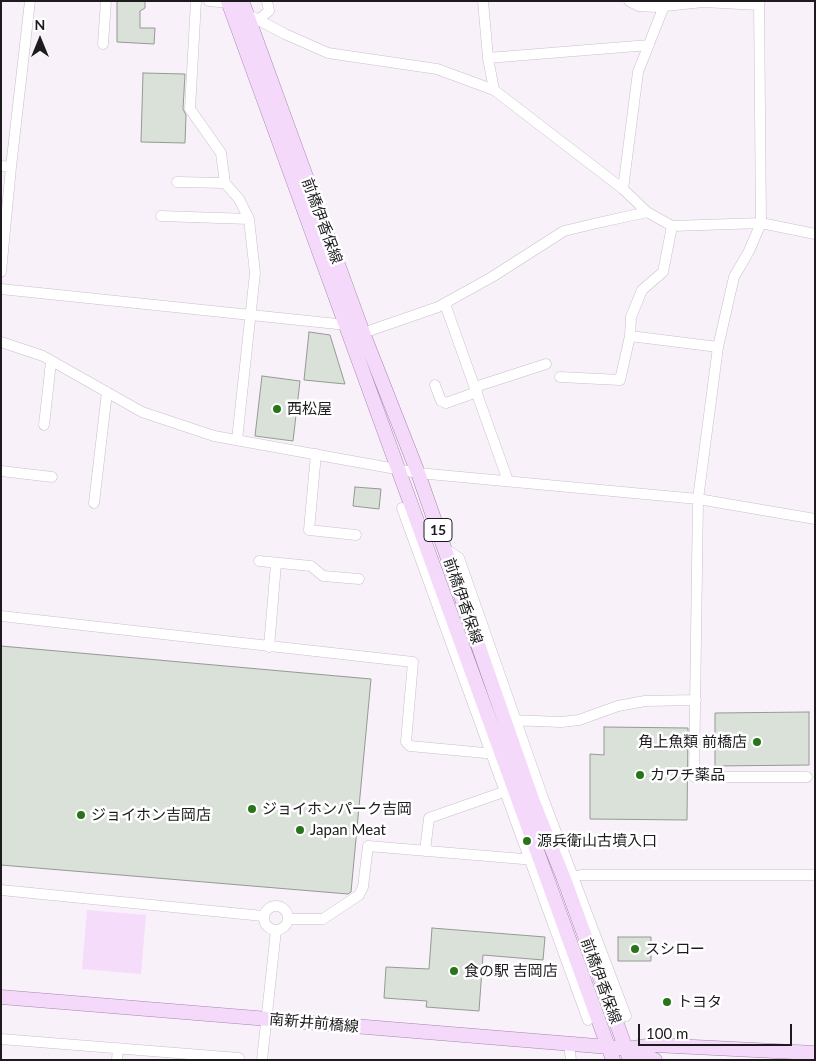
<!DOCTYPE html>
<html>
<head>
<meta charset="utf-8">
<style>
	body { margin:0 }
	#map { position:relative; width:816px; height:1061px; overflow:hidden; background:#f8f1f9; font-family:Lato,sans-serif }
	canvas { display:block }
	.frame { position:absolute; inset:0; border:2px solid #1d1b1e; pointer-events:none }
	.north { position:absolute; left:15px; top:15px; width:50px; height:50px; -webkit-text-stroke:4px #fff; paint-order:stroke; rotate:0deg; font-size:14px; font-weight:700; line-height:20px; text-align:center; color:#1d1b1e }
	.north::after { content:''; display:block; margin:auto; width:18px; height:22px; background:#1d1b1e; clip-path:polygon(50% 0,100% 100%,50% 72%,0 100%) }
	.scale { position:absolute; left:638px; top:1024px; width:154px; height:22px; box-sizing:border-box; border:2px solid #1d1b1e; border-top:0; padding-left:6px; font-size:15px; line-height:18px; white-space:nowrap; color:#1d1b1e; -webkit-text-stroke:4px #fff; paint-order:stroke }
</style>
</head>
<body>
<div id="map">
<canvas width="816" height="1061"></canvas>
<div class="frame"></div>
<div class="north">N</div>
<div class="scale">100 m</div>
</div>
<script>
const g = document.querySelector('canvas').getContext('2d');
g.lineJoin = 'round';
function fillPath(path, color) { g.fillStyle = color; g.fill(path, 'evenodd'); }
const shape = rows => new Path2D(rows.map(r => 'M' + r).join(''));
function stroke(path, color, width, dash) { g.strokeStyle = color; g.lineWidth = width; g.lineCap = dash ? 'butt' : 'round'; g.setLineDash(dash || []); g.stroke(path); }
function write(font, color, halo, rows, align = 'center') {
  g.font = font + ' Lato,"Noto Sans JP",sans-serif'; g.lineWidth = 5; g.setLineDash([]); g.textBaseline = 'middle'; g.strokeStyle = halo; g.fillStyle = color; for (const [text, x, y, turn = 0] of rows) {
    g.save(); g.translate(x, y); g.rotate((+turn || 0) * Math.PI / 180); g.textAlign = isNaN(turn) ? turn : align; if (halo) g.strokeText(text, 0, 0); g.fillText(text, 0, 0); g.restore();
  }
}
fillPath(shape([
	[87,910,146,915,141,974,82,969]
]), '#f5dcfa');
const building = shape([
	[117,1,145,1,145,8,140,11,140,28,155,28,154,44,117,42,117,1],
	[143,73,185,74,183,109,186,115,185,143,141,142,143,73],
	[309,332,330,335,345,384,304,380,309,332],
	[262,376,300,381,293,441,255,436,262,376],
	[355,487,381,489,379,509,353,506,355,487],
	[1,646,371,679,351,892,348,894,1,865,1,646],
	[809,712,809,765,715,766,715,713,809,712],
	[604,727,688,728,687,820,590,819,590,754,604,755,604,727],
	[432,928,545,937,543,960,483,955,479,1011,426,1007,427,1001,384,998,386,967,429,969,432,928],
	[618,937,651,937,651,961,618,961,618,937]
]);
fillPath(building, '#dae1d9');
stroke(building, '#939a92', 1);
const minor = shape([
	[196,1,190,109,221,153,225,183,239,199,249,219,255,273,237,440],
	[209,1,229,3,233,6],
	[483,1,488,58,494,90],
	[629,1,639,6,656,7,703,2,759,5],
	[759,1,761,223,749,251,734,277,718,347,698,499,694,777,807,777],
	[245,13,285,34,328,53,437,69,494,90,623,189,647,212],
	[258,20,269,11,267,1],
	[103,44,106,1],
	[488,58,649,45],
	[1,166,11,167,1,272],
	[11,167,30,1],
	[177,182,225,183],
	[623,189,638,72,664,6],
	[161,216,249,219],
	[1,289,347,325],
	[445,304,508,481],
	[363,333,438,307,492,277,564,231,593,224,647,212,672,226,761,223,815,234],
	[630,336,718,347],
	[1,342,43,356,142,412,214,436,418,473,698,499,815,519],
	[560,377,620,380,630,336,631,317,642,290,663,272,672,226],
	[435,385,441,401,446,403,477,392],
	[475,387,546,364],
	[44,425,51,362],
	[316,454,309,530,356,535],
	[1,471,52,477],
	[94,503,107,392],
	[402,508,588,1020],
	[444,548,459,558,543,798,626,1016],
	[259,561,311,566,323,576,359,579],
	[1,616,413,662,406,742,410,746,485,753,502,752],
	[269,647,276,564],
	[510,720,561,722,579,720,618,706,645,701,696,700],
	[425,851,429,818,512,789],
	[568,878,581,875,815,875],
	[1,890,263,916],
	'264 918a12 12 0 1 1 24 0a12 12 0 1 1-24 0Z',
	[288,919,323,919,359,895,363,887,368,846,535,860],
	[1,1039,239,1058],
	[569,1044,571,1060],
	[117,1060,118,1048],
	[262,1060,276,930]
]);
const major = shape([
	[228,1,613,1060],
	[242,1,363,333,418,473,533,802,564,879,630,1060],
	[1,997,609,1047,626,1049,655,1060],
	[627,1049,654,1045,815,1053]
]);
stroke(minor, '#c7c0c8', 11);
stroke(major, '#a586ac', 15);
stroke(minor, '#fff', 10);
stroke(major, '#f5d9fb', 14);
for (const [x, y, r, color] of [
	[277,409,5,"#287419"],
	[757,742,5,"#287419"],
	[640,775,5,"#287419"],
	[252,809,5,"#287419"],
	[81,815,5,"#287419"],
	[300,830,5,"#287419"],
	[527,841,5,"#287419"],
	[635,949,5,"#287419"],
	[454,971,5,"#287419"],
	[667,1002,5,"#287419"]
]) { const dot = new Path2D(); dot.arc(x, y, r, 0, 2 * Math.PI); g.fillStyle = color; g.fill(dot); stroke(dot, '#fff', 2); }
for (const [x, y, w] of [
	[438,530,28]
]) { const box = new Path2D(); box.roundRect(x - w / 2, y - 11.5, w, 23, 4); g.fillStyle = '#fff'; g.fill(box); stroke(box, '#1d1b1e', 1); }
write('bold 14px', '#1d1b1e', null, [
	["15",438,530]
]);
write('15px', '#1d1b1e', '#fff', [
	["前橋伊香保線",322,221,70],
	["前橋伊香保線",463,601,71],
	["前橋伊香保線",601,981,70],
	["南新井前橋線",314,1023,5]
]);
write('15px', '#1d1b1e', '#fff', [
	["西松屋",287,409],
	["角上魚類 前橋店",747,742,"right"],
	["カワチ薬品",650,775],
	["ジョイホンパーク吉岡",262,809],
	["ジョイホン吉岡店",91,815],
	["Japan Meat",310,830],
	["源兵衛山古墳入口",537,841],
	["スシロー",645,949],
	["食の駅 吉岡店",464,971],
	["トヨタ",677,1002]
], 'left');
</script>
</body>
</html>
